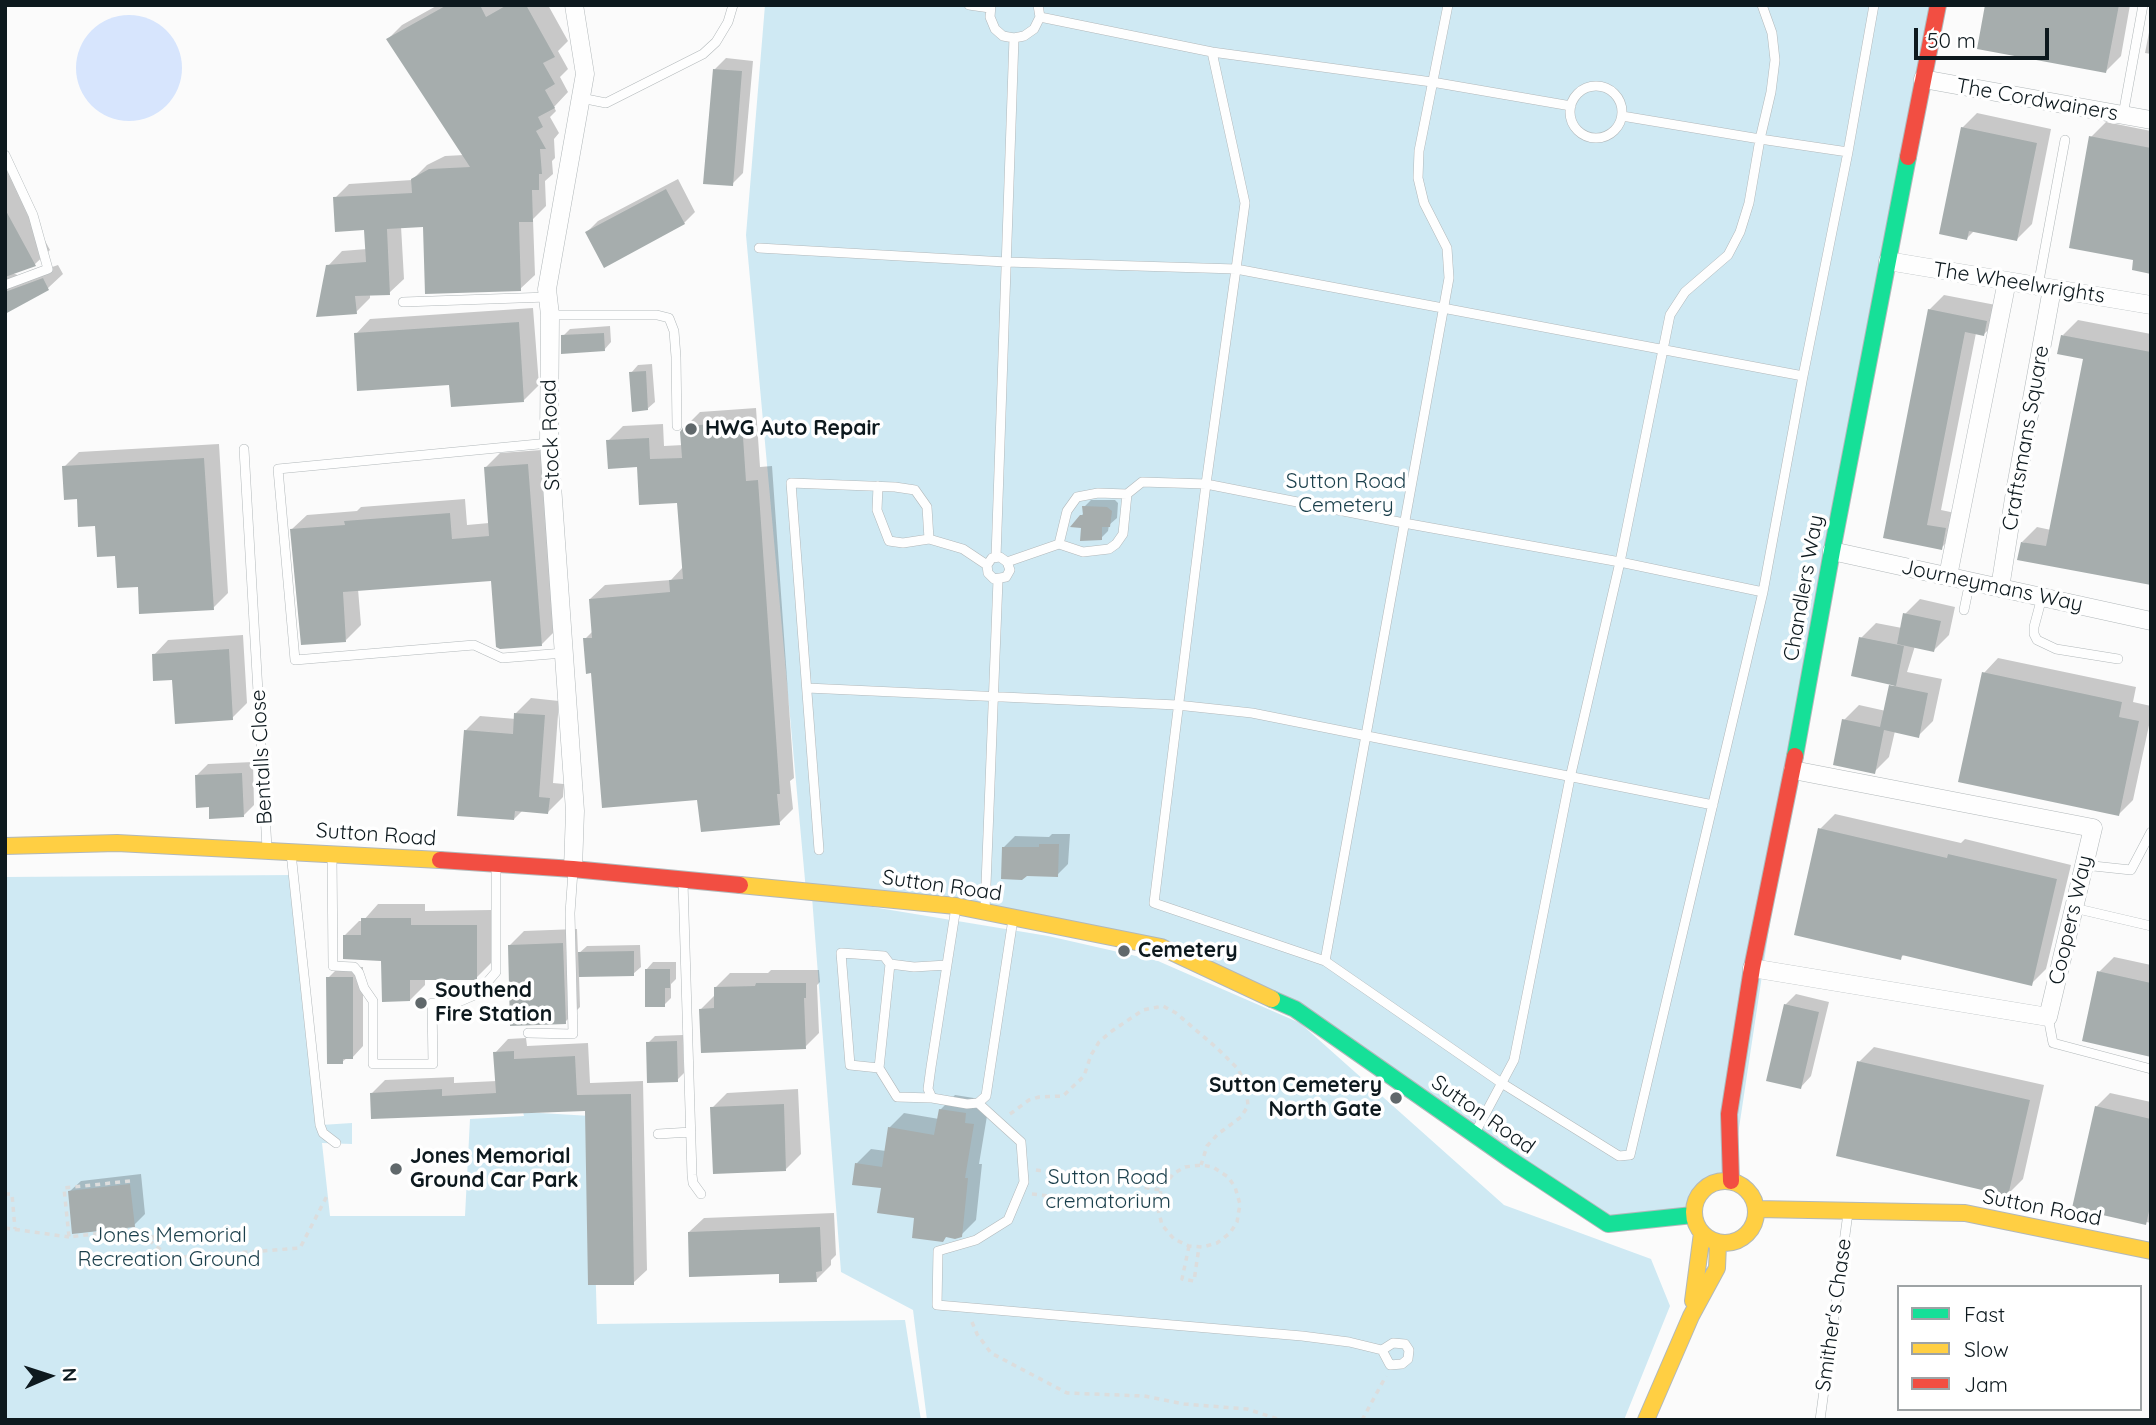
<!DOCTYPE html>
<html>
<head>
<meta charset="utf-8">
<style>
	body { margin:0 }
	#map { position:relative; width:2156px; height:1425px; overflow:hidden; background:#fbfbfb; font-family:Quicksand,sans-serif }
	canvas { display:block }
	.frame { position:absolute; inset:0; border:7px solid #0d191e; pointer-events:none }
	.legend { position:absolute; left:1897px; top:1285px; width:245px; height:126px; box-sizing:border-box; background:#fff; border:2px solid #9ea3a5; margin:0; padding:9px 12px; list-style:none; font-size:21px; color:#0d191e }
	.legend li { display:flex; align-items:center; gap:14px; height:35px }
	.legend b { width:35px; border:2px solid #9ea3a5 }
	.north { position:absolute; left:14px; top:1341px; width:70px; height:70px; -webkit-text-stroke:5px #fff; paint-order:stroke; rotate:87deg; font-size:19px; font-weight:700; line-height:28px; text-align:center; color:#0d191e }
	.north::after { content:''; display:block; margin:auto; width:24px; height:32px; background:#0d191e; clip-path:polygon(50% 0,100% 100%,50% 72%,0 100%) }
	.scale { position:absolute; left:1914px; top:28px; width:135px; height:32px; box-sizing:border-box; border:4px solid #0d191e; border-top:0; padding-left:9px; font-size:21px; line-height:24px; white-space:nowrap; color:#0d191e; -webkit-text-stroke:5px #fff; paint-order:stroke }
</style>
</head>
<body>
<div id="map">
<canvas width="2156" height="1425"></canvas>
<div class="frame"></div>
<ul class="legend">
<li><b style="height:9px;background:#16e098"></b>Fast</li>
<li><b style="height:9px;background:#ffcf43"></b>Slow</li>
<li><b style="height:9px;background:#f24e42"></b>Jam</li>
</ul>
<div class="north">N</div>
<div class="scale">50 m</div>
</div>
<script>
const g = document.querySelector('canvas').getContext('2d');
g.lineJoin = 'round';
function fillPath(path, color) { g.fillStyle = color; g.fill(path, 'evenodd'); }
const shape = rows => new Path2D(rows.map(r => 'M' + r).join(''));
function stroke(path, color, width, dash) { g.strokeStyle = color; g.lineWidth = width; g.lineCap = dash ? 'butt' : 'round'; g.setLineDash(dash || []); g.stroke(path); }
function write(font, color, halo, rows, align = 'center') {
  g.font = font + ' Quicksand,sans-serif'; g.lineWidth = 7; g.setLineDash([]); g.textBaseline = 'middle'; g.strokeStyle = halo; g.fillStyle = color; for (const [text, x, y, turn = 0] of rows) {
    g.save(); g.translate(x, y); g.rotate((+turn || 0) * Math.PI / 180); g.textAlign = isNaN(turn) ? turn : align; if (halo) g.strokeText(text, 0, 0); g.fillText(text, 0, 0); g.restore();
  }
}
fillPath(shape([
	[765,5,1938,5,1793,770,1731,1181,1712,1183,1697,1196,1693,1215,1608,1224,1295,1009,1161,947,806,891,746,235],
	[294,875,321,1125,352,1123,352,1144,322,1143,330,1216,465,1216,470,1119,524,1116,523,1112,591,1116,597,1324,905,1320,921,1420,5,1420,5,877],
	[812,897,1048,936,1158,961,1300,1023,1504,1205,1651,1259,1670,1306,1624,1420,927,1420,913,1310,841,1272]
]), '#cfe9f3');
fillPath(shape([
	'76 68a53 53 0 1 1 106 0a53 53 0 1 1-106 0Z'
]), '#d7e5fd');
fillPath(shape([
	[438,5,548,5,568,41,558,51,568,69,560,77,568,92,554,107,556,111,550,117,559,133,554,139,555,158,552,161,553,174,545,181,546,206,533,219,535,275,520,289,425,225,401,226,404,279,389,293,370,294,370,298,356,312,328,266,342,251,367,249,366,228,335,198,349,184,412,180,427,165,445,156,464,155,388,39,402,25],
	[1987,5,2130,5,2121,56,2106,71],
	[2151,22,2151,54,2145,53],
	[726,58,753,61,743,173,732,184,715,69],
	[1977,113,2051,129,2032,224,2017,239,1974,231,1967,238,1962,128],
	[2106,122,2151,131,2151,272,2135,259,2091,137],
	[5,167,50,250,35,264,12,273,23,277,58,265,63,274,48,288,5,312],
	[678,179,695,212,684,223,587,232,598,221],
	[1944,295,2001,306,1999,320,1984,334,1976,333,1941,510,1960,514,1956,533,1941,548,1885,537,1929,310],
	[533,308,539,385,524,400,451,383,356,334,370,319],
	[2078,320,2151,334,2151,583,2022,542,2037,527,2051,530,2085,357,2063,335],
	[610,326,611,342,604,350,563,336,570,329],
	[652,364,655,402,647,409,631,373,638,365],
	[756,408,760,467,772,466,794,778,790,781,793,809,779,823,699,799,593,672,585,639,593,631,590,599,605,585,671,580,683,567,678,501,608,441,623,426,663,424,664,446,683,445,685,427,700,412],
	[219,444,228,593,213,608,139,585,78,497,64,467,79,452],
	[542,450,556,630,541,645,492,579,358,589,361,625,346,640,292,529,307,515,357,511,361,507,465,499,467,525,489,523,485,468,500,453],
	[1091,500,1115,500,1118,503,1117,518,1109,525,1108,531,1101,538,1081,516,1084,513,1084,507],
	[1920,599,1955,607,1949,635,1934,650,1915,646,1907,672,1942,679,1933,721,1918,736,1895,731,1889,757,1874,772,1844,720,1859,705,1886,711,1894,684,1861,638,1876,623,1902,628,1905,614],
	[243,635,247,703,232,718,173,678,154,655,168,640],
	[1998,658,2136,687,2133,702,2151,706,2151,716,2133,800,2118,815,1984,673],
	[531,698,559,701,553,783,564,784,563,797,548,812,523,810,514,819,465,731,480,716,516,719,516,713],
	[253,762,254,805,243,816,210,805,197,775,208,764],
	[1835,814,1961,843,1965,839,2071,865,2046,969,2031,984,1905,954,1900,958,1820,829],
	[1052,834,1070,834,1068,864,1057,875,1004,847,1015,836,1049,837],
	[378,904,425,904,425,911,491,910,491,963,476,978,425,978,425,985,410,1000,383,959,344,936,359,921,363,921],
	[577,929,578,954,587,946,640,945,641,967,633,974,579,975,580,1007,565,1022,509,946,524,931],
	[2114,957,2151,965,2151,1055,2099,972],
	[653,962,676,962,676,979,671,984,671,998,664,1005,646,970],
	[339,967,363,967,363,1046,352,1058,347,1058,342,1062,328,978],
	[771,970,819,970,820,982,817,985,819,1033,805,1047,700,1010,714,996,716,987,730,973,768,973],
	[1796,994,1829,1002,1811,1076,1800,1088,1785,1005],
	[683,1035,684,1073,677,1080,648,1043,655,1036],
	[526,1038,527,1046,588,1043,590,1083,643,1081,647,1270,633,1283,587,1109,372,1093,385,1080,454,1077,454,1083,497,1081,495,1053,508,1039],
	[1874,1047,2044,1085,2023,1179,2008,1194,1859,1062],
	[798,1089,801,1154,786,1169,712,1108,727,1093],
	[2110,1093,2151,1102,2151,1223,2074,1207,2096,1107],
	[955,1095,980,1099,988,1110,979,1164,982,1164,976,1220,961,1235,916,1217,856,1164,871,1149,886,1151,889,1128,904,1113,939,1119,940,1110],
	[141,1174,145,1214,134,1225,69,1192,81,1181],
	[834,1213,836,1255,831,1260,831,1265,816,1280,780,1272,689,1232,704,1218]
]), '#0003');
fillPath(shape([
	[447,5,480,5,486,17,507,5,526,5,555,57,543,63,555,84,545,90,555,108,538,117,543,127,536,131,546,149,540,149,542,174,539,174,539,190,532,190,533,222,519,222,521,291,425,294,423,227,387,229,390,295,355,296,357,314,316,317,326,265,366,262,364,230,335,232,333,197,412,193,411,179,429,169,470,167,386,39],
	[1985,5,2119,5,2106,73,1977,49],
	[713,69,742,71,733,186,703,184],
	[1961,127,2037,143,2017,241,1969,231,1967,240,1939,234],
	[2089,136,2151,148,2151,274,2132,270,2133,260,2069,248],
	[666,189,685,224,604,268,585,232],
	[5,209,36,266,5,277],
	[43,278,49,290,5,314,5,292],
	[1928,309,1987,321,1984,336,1965,332,1927,525,1946,528,1942,550,1883,538],
	[519,322,524,402,451,407,449,385,357,391,354,333],
	[604,333,605,351,561,354,561,335],
	[2061,335,2151,352,2151,585,2017,560,2021,542,2046,546,2083,359,2057,354],
	[646,371,648,410,632,412,629,372],
	[742,422,746,481,758,480,780,794,777,794,780,825,701,832,697,800,602,808,591,673,586,674,583,638,592,638,589,599,670,592,669,580,683,579,677,503,639,505,637,467,608,469,606,440,649,438,650,459,682,458,680,432,684,426],
	[204,458,214,610,139,614,138,587,117,588,115,556,97,557,95,526,78,527,77,499,64,500,62,466],
	[528,464,542,646,500,649,496,647,491,581,343,592,346,642,301,645,290,529,345,525,344,521,450,513,452,539,489,536,484,467],
	[1082,506,1107,507,1112,511,1110,527,1102,527,1102,540,1080,541,1081,528,1070,527,1080,515,1083,515],
	[1903,613,1941,621,1934,652,1897,644],
	[1859,637,1904,646,1896,686,1851,676],
	[229,649,233,720,175,724,172,680,153,681,152,654],
	[1982,672,2122,702,2119,717,2139,721,2119,816,1958,782],
	[1889,685,1928,693,1919,738,1884,730,1875,774,1833,765,1842,719,1880,727],
	[514,713,545,715,539,797,550,798,548,814,515,811,514,820,457,816,464,730,513,734],
	[242,773,244,817,209,819,209,807,196,808,195,775],
	[1818,828,1947,858,1948,854,2057,879,2032,986,1902,955,1901,960,1794,935],
	[1039,844,1059,844,1058,877,1027,876,1022,880,1001,879,1002,847,1039,847],
	[361,918,411,918,411,925,477,925,477,980,410,980,410,1001,382,1002,381,961,343,959,343,935,361,935],
	[563,943,566,1024,510,1026,508,945],
	[634,951,634,976,579,977,578,952],
	[645,969,670,969,670,988,665,988,665,1007,645,1007],
	[2097,971,2151,983,2151,1057,2082,1041],
	[326,977,353,977,353,1059,343,1059,343,1064,327,1064],
	[756,983,806,983,806,998,804,998,806,1049,701,1053,699,1009,714,1008,714,987,755,986],
	[1784,1004,1819,1012,1801,1089,1766,1081],
	[677,1041,678,1082,647,1083,646,1042],
	[514,1051,514,1059,575,1056,577,1095,631,1094,634,1285,588,1285,585,1111,371,1119,370,1093,442,1089,442,1096,496,1093,493,1052],
	[1857,1061,2030,1100,2008,1196,1836,1156],
	[784,1104,786,1171,713,1174,710,1107],
	[2095,1106,2151,1119,2151,1202,2146,1225,2072,1208],
	[939,1109,966,1113,965,1123,974,1124,965,1178,968,1178,962,1237,955,1239,946,1237,943,1242,912,1238,914,1218,877,1213,881,1188,852,1185,855,1163,882,1167,888,1127,934,1135],
	[130,1184,135,1227,72,1234,68,1191],
	[820,1227,822,1271,816,1272,817,1282,779,1283,779,1274,689,1277,688,1232]
]), '#a6adad');
const lane = shape([
	[969,5,990,8],
	[991,5,990,17,995,29,1003,36,1014,38,1024,36,1034,29,1040,17,1038,5],
	[1212,52,1432,82,1571,106],
	'1570 112a26 26 0 1 1 52 0a26 26 0 1 1-52 0Z',
	[581,98,606,103,703,54,716,42,728,22,733,5],
	[2123,115,2143,5],
	[1622,116,1760,139,1771,92,1775,60,1772,33,1762,5],
	[1848,152,1874,5],
	[5,155,33,215,48,269,5,285],
	[759,248,1006,262,1236,269,1245,203,1212,52,1040,17],
	[1236,269,1803,376,1763,592,1630,1155,1619,1156,1500,1082,1325,961,1154,903,1206,484,1236,269],
	[2038,286,2065,140],
	[403,302,548,297],
	[550,315,657,315,669,318,674,331,676,357,677,426],
	[549,443,278,469,295,660,474,645,502,658,564,653],
	[244,449,267,848],
	[878,486,877,510,889,541,903,543,929,539],
	[1059,544,1083,552,1109,549,1116,544,1123,534,1127,494],
	[996,557,1014,38],
	[1007,562,1059,544,1067,511,1077,497,1098,493,1127,494,1142,482,1206,484,1404,523,1620,562,1763,592],
	[2042,597,2034,627,2034,634,2037,640,2056,649,2118,659],
	[1964,610,1970,581],
	[807,688,1177,705,1252,713,1713,805],
	[819,850,791,483,895,487,915,490,927,507,929,539,963,549,987,565,988,573,994,579,1006,577,1010,570,1007,562,1000,557,992,558,987,565],
	[291,853,320,1125,323,1133,336,1143],
	[332,855,333,966,354,967,359,973,364,988,373,1001,373,1064,433,1064,432,1003,456,1003,477,994,496,972,496,866],
	[2084,865,2131,870,2151,832],
	[683,882,692,1175,693,1183,701,1194],
	[956,907,931,1067,928,1089,932,1098,967,1104,978,1103,986,1096,1013,919],
	[2074,908,2151,926],
	[985,910,998,580],
	[1325,961,1449,278,1447,248,1424,203,1418,178,1419,151,1448,5],
	[2048,1017,2053,1043,2151,1069],
	[528,1033,573,1034,570,913,573,871],
	[879,1068,850,1065,841,953,884,956,890,964],
	[932,1098,897,1097,879,1068,890,964,914,967,947,965],
	[978,1103,1021,1142,1024,1182,1008,1220,976,1240,938,1251,937,1305,1302,1336,1349,1342,1382,1350,1393,1343,1405,1344,1409,1350,1408,1359,1402,1364,1390,1365,1382,1350],
	[1475,1133,1514,1060,1570,778,1620,562,1670,315,1685,292,1728,255,1740,232,1749,203,1760,139,1848,152,1803,376],
	[658,1134,691,1132],
	[1820,1420,1848,1213]
]);
const street = shape([
	[1923,79,2151,120],
	[1888,261,2151,305],
	[1832,551,2151,621],
	[1948,576,2007,281],
	[2000,588,2015,492,2052,289],
	[573,869,575,811,549,443,550,315,547,289,585,74,574,5],
	[1752,968,2048,1017,2093,828,1793,770]
]);
const fast = shape([
	[1795,756,1832,551,1908,157],
	[1272,999,1295,1009,1511,1160,1608,1224,1693,1215]
]);
const slow = shape([
	[5,846,117,843,440,860],
	[740,885,956,906,1161,947,1272,999],
	'1694 1212a31 31 0 1 1 62 0a31 31 0 1 1-62 0Z',
	[1757,1209,1965,1213,2151,1251],
	[1693,1301,1702,1233],
	[1646,1420,1691,1316,1717,1268,1718,1244]
]);
const jam = shape([
	[1908,157,1938,5],
	[440,860,573,869,740,885],
	[1731,1181,1729,1114,1752,968,1795,756]
]);
stroke(lane, '#b2b8ba', 10);
stroke(street, '#b2b8ba', 19);
stroke(fast, '#b2b8ba', 18);
stroke(slow, '#b2b8ba', 18);
stroke(jam, '#b2b8ba', 18);
stroke(shape([
	[1010,1114,1029,1100,1039,1097,1063,1096,1084,1076,1091,1055,1099,1042,1112,1031,1143,1010,1163,1006,1176,1013,1217,1048,1238,1069,1246,1085,1248,1106,1241,1117,1218,1134,1207,1146,1201,1165],
	[1036,1170,1161,1190],
	[130,1181,64,1188,69,1237,135,1229,171,1258,300,1248,328,1194],
	[5,1194,12,1194,15,1229],
	[1032,1194,1158,1209,1161,1190,1173,1174,1185,1167,1201,1165,1213,1167,1228,1177,1235,1187,1240,1204,1237,1222,1230,1233,1217,1243,1203,1247,1189,1246,1174,1239,1162,1225,1158,1209],
	[5,1228,69,1237],
	[152,1235,153,1243],
	[1189,1246,1182,1279,1194,1281,1199,1247],
	[972,1322,977,1334,991,1353,1067,1393,1144,1396,1184,1404,1247,1409,1281,1420],
	[1362,1420,1386,1376]
]), '#dcdddd', 3.5, [5, 5]);
stroke(lane, '#fefefe', 9);
stroke(street, '#fefefe', 18);
stroke(fast, '#16e098', 16);
stroke(slow, '#ffcf43', 16);
stroke(jam, '#f24e42', 16);
for (const [x, y, r, color] of [
	[691,429,7,"#60686b"],
	[1124,951,7,"#60686b"],
	[421,1003,7,"#60686b"],
	[1396,1098,7,"#60686b"],
	[396,1169,7,"#60686b"]
]) { const dot = new Path2D(); dot.arc(x, y, r, 0, 2 * Math.PI); g.fillStyle = color; g.fill(dot); stroke(dot, '#fff', 2.5); }
write('21px', '#0d191e', '#fff', [
	["The Cordwainers",2037,100,10],
	["The Wheelwrights",2019,283,9],
	["Stock Road",551,435,-92],
	["Craftsmans Square",2026,438,-80],
	["Journeymans Way",1992,586,12],
	["Chandlers Way",1804,588,-80],
	["Bentalls Close",262,757,-93],
	["Sutton Road",376,835,4],
	["Sutton Road",942,886,8],
	["Coopers Way",2071,920,-77],
	["Sutton Road",1483,1115,35],
	["Sutton Road",2042,1208,11],
	["Smither's Chase",1834,1315,-82]
]);
write('bold 21px', '#0d191e', '#fff', [
	["HWG Auto Repair",705,429],
	["Cemetery",1138,951],
	["Southend",435,991],
	["Fire Station",435,1015],
	["Sutton Cemetery",1382,1086,"right"],
	["North Gate",1382,1110,"right"],
	["Jones Memorial",410,1157],
	["Ground Car Park",410,1181]
], 'left');
write('21px', '#1a3f4b', '#fff', [
	["Sutton Road",1346,482],
	["Cemetery",1346,506],
	["Sutton Road",1108,1178],
	["crematorium",1108,1202],
	["Jones Memorial",169,1236],
	["Recreation Ground",169,1260]
]);
</script>
</body>
</html>
